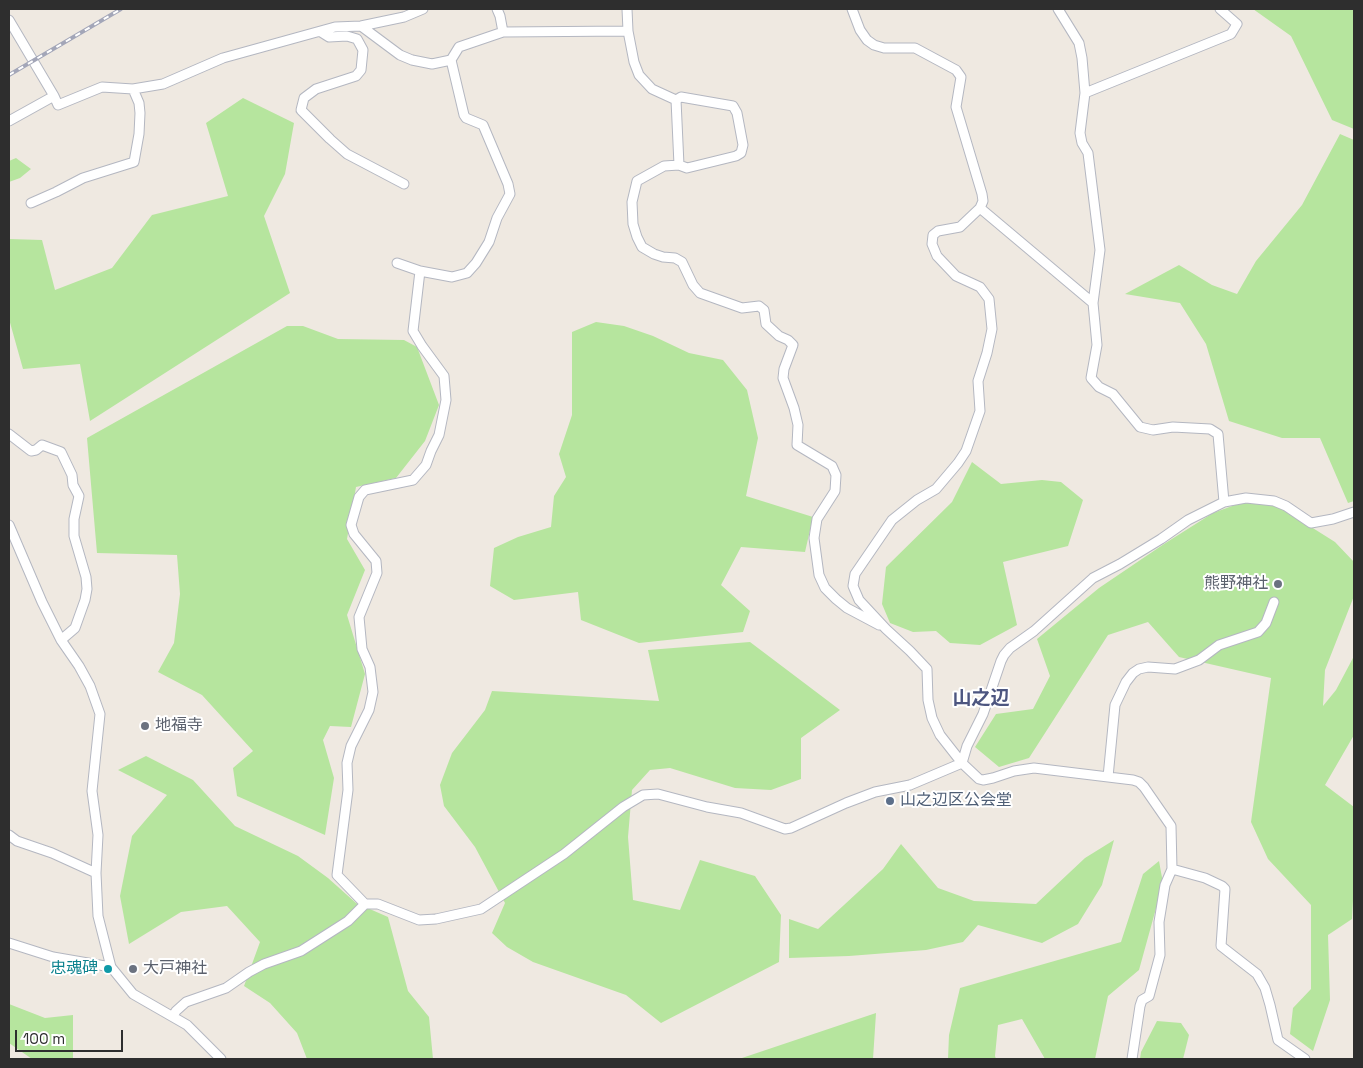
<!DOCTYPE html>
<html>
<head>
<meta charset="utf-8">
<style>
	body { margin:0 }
	#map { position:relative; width:1363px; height:1068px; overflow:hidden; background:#efe9e1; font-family:"Space Grotesk",sans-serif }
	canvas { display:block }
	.frame { position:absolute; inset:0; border:10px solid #2e2e2e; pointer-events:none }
	.scale { position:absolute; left:15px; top:1030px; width:108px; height:22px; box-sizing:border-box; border:2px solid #2e2e2e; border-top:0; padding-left:6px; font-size:15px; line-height:18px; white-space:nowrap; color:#2e2e2e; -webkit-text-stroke:4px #fff; paint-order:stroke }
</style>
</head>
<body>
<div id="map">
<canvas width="1363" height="1068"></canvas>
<div class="frame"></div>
<div class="scale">100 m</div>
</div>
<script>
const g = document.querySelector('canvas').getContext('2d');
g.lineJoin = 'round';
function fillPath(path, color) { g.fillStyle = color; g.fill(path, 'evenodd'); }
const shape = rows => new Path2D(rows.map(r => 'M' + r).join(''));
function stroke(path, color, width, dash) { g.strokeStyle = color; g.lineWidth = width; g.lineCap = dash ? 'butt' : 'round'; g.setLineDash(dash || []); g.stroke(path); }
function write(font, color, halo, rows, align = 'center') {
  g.font = font + ' "Space Grotesk","Noto Sans JP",sans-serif'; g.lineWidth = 4; g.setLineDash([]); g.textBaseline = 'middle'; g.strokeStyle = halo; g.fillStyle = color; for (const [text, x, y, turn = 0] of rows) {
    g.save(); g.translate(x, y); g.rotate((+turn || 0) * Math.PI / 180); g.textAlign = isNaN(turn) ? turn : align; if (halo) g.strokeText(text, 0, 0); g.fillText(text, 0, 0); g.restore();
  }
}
fillPath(shape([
	[1253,9,1354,9,1354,129,1332,120,1291,36],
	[243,98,294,123,285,174,264,216,290,293,90,421,80,364,23,369,9,319,9,239,42,240,55,290,112,268,152,215,228,196,206,123],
	[1340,134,1354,140,1354,501,1348,503,1320,438,1282,438,1229,421,1206,344,1180,303,1125,294,1179,265,1212,285,1237,294,1256,261,1302,205],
	[16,158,31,169,20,178,9,182,9,161],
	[596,322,624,326,653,336,689,353,723,360,747,390,758,438,746,496,813,517,805,552,741,547,721,585,750,611,743,632,639,643,581,620,578,592,514,600,490,586,494,548,518,537,551,527,554,496,566,477,559,454,572,415,572,332],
	[287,326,303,326,338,339,404,340,417,347,439,405,425,441,396,478,356,487,347,539,365,570,347,615,365,674,351,727,330,726,323,740,334,778,325,835,237,796,233,768,253,751,202,695,158,672,174,643,180,594,177,555,97,553,87,438],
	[972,462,1001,484,1042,480,1061,482,1083,500,1068,546,1003,562,1017,625,980,645,950,643,936,631,913,632,890,623,882,604,886,567,952,502],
	[1246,501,1273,503,1335,542,1354,562,1354,596,1325,670,1323,706,1336,690,1354,656,1354,735,1325,785,1354,807,1354,882,1352,919,1328,935,1330,1000,1313,1051,1290,1034,1293,1008,1311,989,1311,905,1268,859,1251,822,1271,678,1179,657,1148,622,1108,635,1029,758,999,767,975,747,996,714,1033,709,1050,676,1037,639,1099,588,1164,544,1213,513],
	[750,642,840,710,801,738,801,779,771,790,735,788,670,768,650,770,632,790,628,837,633,900,680,910,700,860,755,876,781,915,779,962,661,1023,626,995,533,962,507,947,492,933,505,903,475,847,444,806,440,785,452,753,485,710,492,691,659,701,648,650],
	[146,756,193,780,235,826,298,856,328,878,356,903,388,917,408,991,429,1017,433,1059,307,1059,297,1033,270,1003,244,986,260,942,227,906,181,912,129,944,120,896,132,836,167,795,118,770],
	[1114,840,1102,885,1078,924,1042,943,978,925,963,942,926,950,849,956,789,958,789,919,818,929,883,869,901,844,938,888,974,901,1036,904,1085,858],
	[1159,861,1163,883,1139,970,1108,996,1095,1059,1045,1059,1022,1019,998,1025,995,1056,996,1059,948,1059,949,1035,960,988,1121,942,1143,874],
	[9,1004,45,1018,73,1015,73,1059,32,1059,9,1043],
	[876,1013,873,1059,739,1059],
	[1157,1021,1181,1023,1189,1035,1183,1059,1140,1059,1141,1052]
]), '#b6e59e');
const minor = shape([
	[497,9,500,16,503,32],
	[627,9,628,31,634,62,639,75,652,89,676,100,679,165,664,166,637,181,632,202,633,224,637,237,642,247,654,254,663,257,675,258,682,262,693,285,700,293,742,308,759,306,764,310,766,324,779,336,788,340,793,345,784,369,783,378,794,408,798,425,797,445,832,466,836,475,835,491,817,519,814,538,819,575,825,588,836,599,847,608,879,625],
	[852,9,860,30,867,40,874,45,884,48,915,48,956,70,961,77,956,107,982,194,983,201,980,208,960,227,938,231,933,235,932,244,937,256,956,276,980,287,989,299,992,329,987,353,978,381,980,411,966,451,958,463,936,489,917,500,892,520,855,574,853,586,859,600,886,629,910,651,927,669,928,700,932,718,940,735,962,763,979,779,983,780,993,778,1014,771,1034,768,1133,780,1139,782,1144,787,1171,826,1172,869,1165,885,1159,922,1160,955,1149,996,1142,1000,1140,1006,1132,1059],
	[1058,9,1079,43,1082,58,1085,93,1080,133,1082,143,1088,153,1100,250,1093,303,1097,345,1091,378,1099,387,1113,394,1140,427,1153,430,1173,427,1210,429,1218,434,1224,502],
	[9,20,54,96,9,121],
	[361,26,400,55,412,60,432,64,451,60,459,47,503,32,628,31],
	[321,32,329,37,347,36,357,39,363,50,361,70,356,76,316,89,304,98,301,110,330,139,347,154,404,184],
	[1085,93,1231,34,1237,24,1220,9],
	[54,96,58,105,102,87,133,89,163,84,223,58,335,27,361,26,404,17,423,9],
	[676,100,681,97,733,106,737,113,743,145,741,153,736,156,687,168,679,165],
	[31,203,56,192,83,178,134,162,139,134,140,113,139,103,133,89],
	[980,208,1093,303],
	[397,263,420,271],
	[9,434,31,451,36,450,42,445,61,452,72,475,73,485,79,496,74,519,74,536,86,577,87,589,85,600,75,628,61,640],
	[9,525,42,602,61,640,79,666,90,686,100,714,92,791,98,835,96,873,98,916,111,967,133,994,187,1025,221,1059],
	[962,763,967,746,983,714,1001,661,1004,655,1010,648,1034,631,1093,578,1120,564,1161,539,1188,520,1224,502,1246,498,1274,501,1286,506,1311,523,1333,519,1354,512],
	[1108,777,1115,705,1126,682,1133,673,1139,669,1148,667,1175,669,1199,660,1219,645,1258,632,1266,623,1274,602],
	[9,835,17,841,52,853,96,873],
	[1172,869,1205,878,1222,886,1225,889,1221,946,1257,974,1265,988,1270,1005,1278,1040,1305,1059],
	[365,904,337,875,348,790,347,763,351,746,369,710,373,692,370,667,362,649,359,617,377,573,376,561,354,534,351,525,359,497,365,490,413,480,426,465,431,451,439,435,446,400,444,376,422,346,413,331,420,271,452,277,467,273,476,263,489,242,497,218,510,194,508,184,483,125,466,118,464,115,451,60],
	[9,943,53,957,111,967],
	[173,1016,176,1011,186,1002,226,988,249,972,264,964,301,951,348,921,365,904,378,904,419,920,436,919,481,909,564,854,623,807,643,795,658,794,707,807,741,813,785,829,791,828,846,803,875,792,910,785,962,763]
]);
stroke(minor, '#b4b7c1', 11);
stroke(minor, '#fff', 9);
const rail = shape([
	[9,75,121,9]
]);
stroke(rail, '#a3a6b8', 4);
stroke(rail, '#fff', 2, [5.5]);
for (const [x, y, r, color] of [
	[1278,584,5,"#6b7280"],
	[145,726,5,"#6b7280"],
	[890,801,5,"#5c6f8a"],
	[108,969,5,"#0f9aa8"],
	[133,969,5,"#6b7280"]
]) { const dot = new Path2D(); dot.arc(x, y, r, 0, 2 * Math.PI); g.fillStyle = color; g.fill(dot); stroke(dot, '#fff', 2); }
write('16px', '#5b616d', '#fff', [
	["熊野神社",1268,584,"right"],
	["地福寺",155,726],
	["大戸神社",143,969]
], 'left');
write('16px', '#4e5e75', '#fff', [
	["山之辺区公会堂",900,801]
], 'left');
write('16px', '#0d838f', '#fff', [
	["忠魂碑",98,969]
], 'right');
write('bold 19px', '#4d5680', '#fff', [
	["山之辺",981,699]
]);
</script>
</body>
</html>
